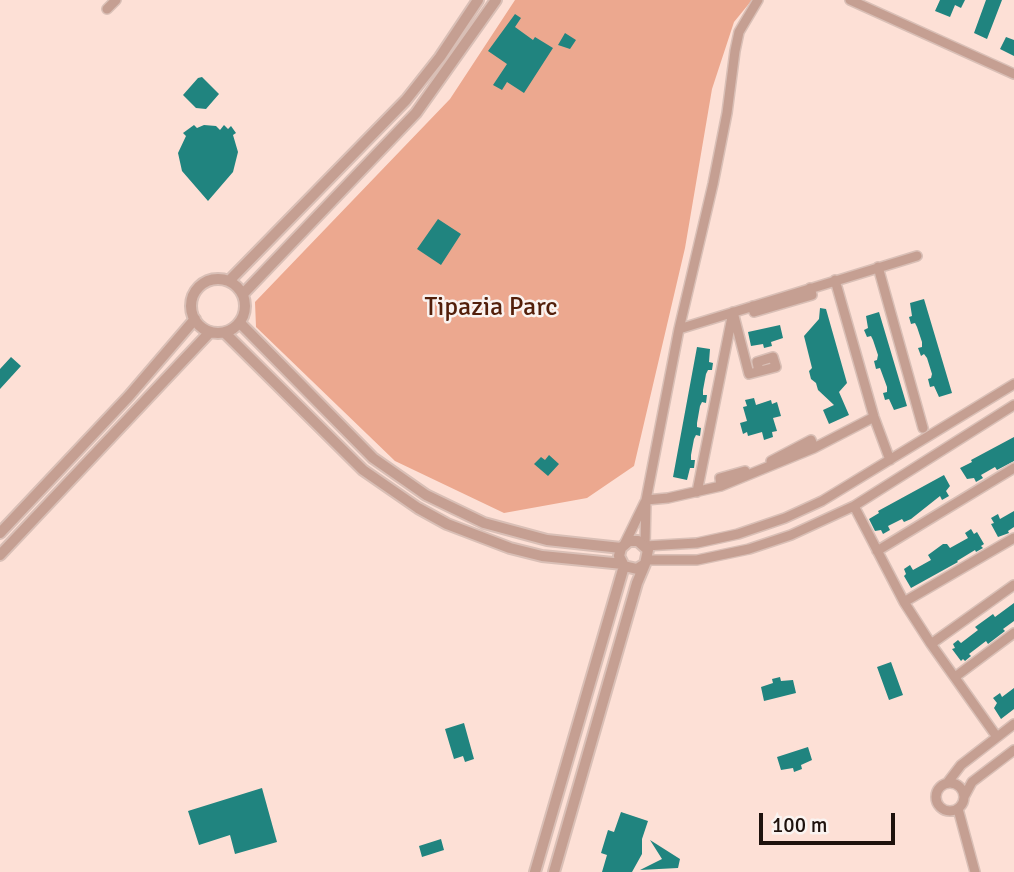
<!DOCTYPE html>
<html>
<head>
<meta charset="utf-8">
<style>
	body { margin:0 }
	#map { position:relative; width:1014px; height:872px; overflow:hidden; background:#fde0d6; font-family:Signika,sans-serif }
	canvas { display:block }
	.scale { position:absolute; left:759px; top:813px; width:136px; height:32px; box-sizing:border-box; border:4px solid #1e120d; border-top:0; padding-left:9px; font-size:21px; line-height:24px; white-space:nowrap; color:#1e120d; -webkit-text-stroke:5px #faf3f0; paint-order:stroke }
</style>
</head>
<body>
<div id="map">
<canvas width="1014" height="872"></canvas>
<div class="scale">100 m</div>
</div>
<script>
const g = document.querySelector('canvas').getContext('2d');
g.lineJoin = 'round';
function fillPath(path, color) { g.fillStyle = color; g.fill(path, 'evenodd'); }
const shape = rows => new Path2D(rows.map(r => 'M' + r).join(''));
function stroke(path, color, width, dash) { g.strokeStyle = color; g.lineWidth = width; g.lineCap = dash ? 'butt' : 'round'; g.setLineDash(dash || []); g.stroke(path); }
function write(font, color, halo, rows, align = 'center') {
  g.font = font + ' Signika,sans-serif'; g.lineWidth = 5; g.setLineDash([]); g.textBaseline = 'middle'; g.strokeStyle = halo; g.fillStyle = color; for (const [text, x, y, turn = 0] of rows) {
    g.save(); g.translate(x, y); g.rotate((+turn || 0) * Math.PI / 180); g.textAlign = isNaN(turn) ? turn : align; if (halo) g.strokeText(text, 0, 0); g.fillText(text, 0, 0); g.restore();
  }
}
fillPath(shape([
	[515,0,752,0,734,22,712,89,685,248,634,466,587,498,504,513,395,461,256,327,255,302,450,99]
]), '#eca88f');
fillPath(shape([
	[940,0,965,0,961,8,955,5,950,17,935,11],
	[986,0,1002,0,987,39,974,33],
	[515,14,521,18,515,27,533,40,535,37,553,48,524,93,507,82,502,90,493,85,507,64,488,51],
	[565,33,576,40,570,49,558,45],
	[1006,37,1014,40,1014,56,1000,49],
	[202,77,219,94,206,109,196,108,183,95,198,78],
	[194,125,197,128,204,125,216,126,220,130,224,125,228,129,231,126,236,133,233,135,238,152,233,172,208,201,182,171,178,153,186,136,183,133],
	[438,219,461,234,441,265,417,249],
	[924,299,952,393,939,397,934,386,930,387,928,379,931,378,932,374,927,358,924,354,921,356,918,348,922,347,922,342,917,327,915,323,911,324,909,317,912,316,910,303],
	[820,308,826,309,847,383,839,392,849,415,829,424,823,410,834,405,818,390,816,383,811,379,809,371,812,368,804,336,819,319],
	[879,312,907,406,894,410,889,399,885,400,883,393,887,392,887,387,880,368,876,369,874,361,877,360,878,355,873,340,871,336,867,337,864,330,868,328,866,316],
	[780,325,783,338,771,342,772,346,764,348,763,344,751,346,748,332],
	[697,347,710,349,709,362,713,363,712,370,708,370,706,374,703,390,703,395,707,395,706,403,702,402,700,406,697,423,697,427,701,428,700,436,696,435,694,439,691,455,691,460,695,460,694,468,690,468,687,480,673,477],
	[11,357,21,366,0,389,0,369],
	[754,398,756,405,771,400,772,404,777,402,781,416,773,418,777,431,772,432,773,437,764,440,762,432,748,436,747,432,743,434,740,423,747,421,743,407,747,406,745,400],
	[1014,437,1014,461,997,470,995,467,981,475,983,478,976,482,974,478,967,479,960,468,972,462,971,460],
	[549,455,559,464,548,476,534,464,541,457,545,460],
	[944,475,950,486,946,491,949,496,942,500,940,496,911,519,904,522,902,519,888,526,890,530,883,534,881,530,875,531,869,519,879,513,878,511],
	[1014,511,1014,527,1008,531,1009,533,998,537,991,524,994,523,991,518,998,514,1000,519],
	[971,529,974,534,977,532,984,544,981,546,983,548,976,552,975,550,957,561,958,562,911,588,904,576,906,574,904,569,910,565,913,570,931,560,928,555,943,544,947,544,950,548,968,538,965,533],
	[1014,603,1014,621,1003,629,1005,631,988,644,986,641,969,654,971,656,965,661,963,659,961,661,952,649,955,648,953,644,958,640,961,643,978,630,975,627,993,614,995,617],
	[891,662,903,695,889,700,877,667],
	[780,677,781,681,793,680,796,693,764,701,761,687,773,683,772,679],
	[1014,688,1014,709,1001,719,994,708,997,703,993,698,1000,693,1002,697],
	[464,723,474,759,465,762,463,756,454,759,445,729],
	[808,747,812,760,801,765,802,769,794,772,793,768,781,770,777,757],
	[262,788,277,842,235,854,230,835,199,845,188,811],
	[621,812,648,821,642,839,642,854,632,872,602,872,607,855,601,853,608,830,614,832],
	[441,839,444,850,422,857,419,846],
	[650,840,680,859,678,868,640,870,662,859]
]), '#20847f');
const minor = shape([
	[850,0,1014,74],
	[107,9,116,0],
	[878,267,923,428],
	[835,280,874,417,890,460],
	[753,306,754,312,812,295,810,288],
	[679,329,917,256],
	[771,461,811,440,814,448],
	[721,486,720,478,745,471],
	[697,492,733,312,749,374,776,367,773,357,757,362,759,371],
	[646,500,668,498,721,486,814,448,874,417],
	[854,506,904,602,931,644,997,737],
	[625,543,645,502],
	[645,545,646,500,679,329,713,184,727,113,735,51,739,32,758,0],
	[645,546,697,543,738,534,785,518,822,501,1014,384],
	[877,551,1014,468],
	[648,560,697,560,749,549,791,535,854,506,1014,405],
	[904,602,1014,538],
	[931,644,1014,585],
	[955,677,1014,633],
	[948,782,961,765,1014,724],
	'936 797a14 14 0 1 1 28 0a14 14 0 1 1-28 0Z',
	[964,797,972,782,1014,750],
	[958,809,975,872]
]);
const tertiary = shape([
	'191 306a27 27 0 1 1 54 0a27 27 0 1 1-54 0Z',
	[229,281,406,100,440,57,478,0],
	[243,294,416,113,496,0],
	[240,323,373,458,426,495,484,523,547,540,621,548,629,541,638,541,648,550,645,564,637,569,624,566,619,556,621,548],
	[225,333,363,470,418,508,447,524,510,548,542,556,623,564],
	[0,533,129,396,195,319],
	[0,555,210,332],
	[535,872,624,566],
	[554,872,637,583,645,564]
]);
stroke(minor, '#d9bfb6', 12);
stroke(tertiary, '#d9bfb6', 14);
stroke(minor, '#c59f92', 9);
stroke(tertiary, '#c59f92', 10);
write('26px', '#531f0a', '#faf3f0', [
	["Tipazia Parc",491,308]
]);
</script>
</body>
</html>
